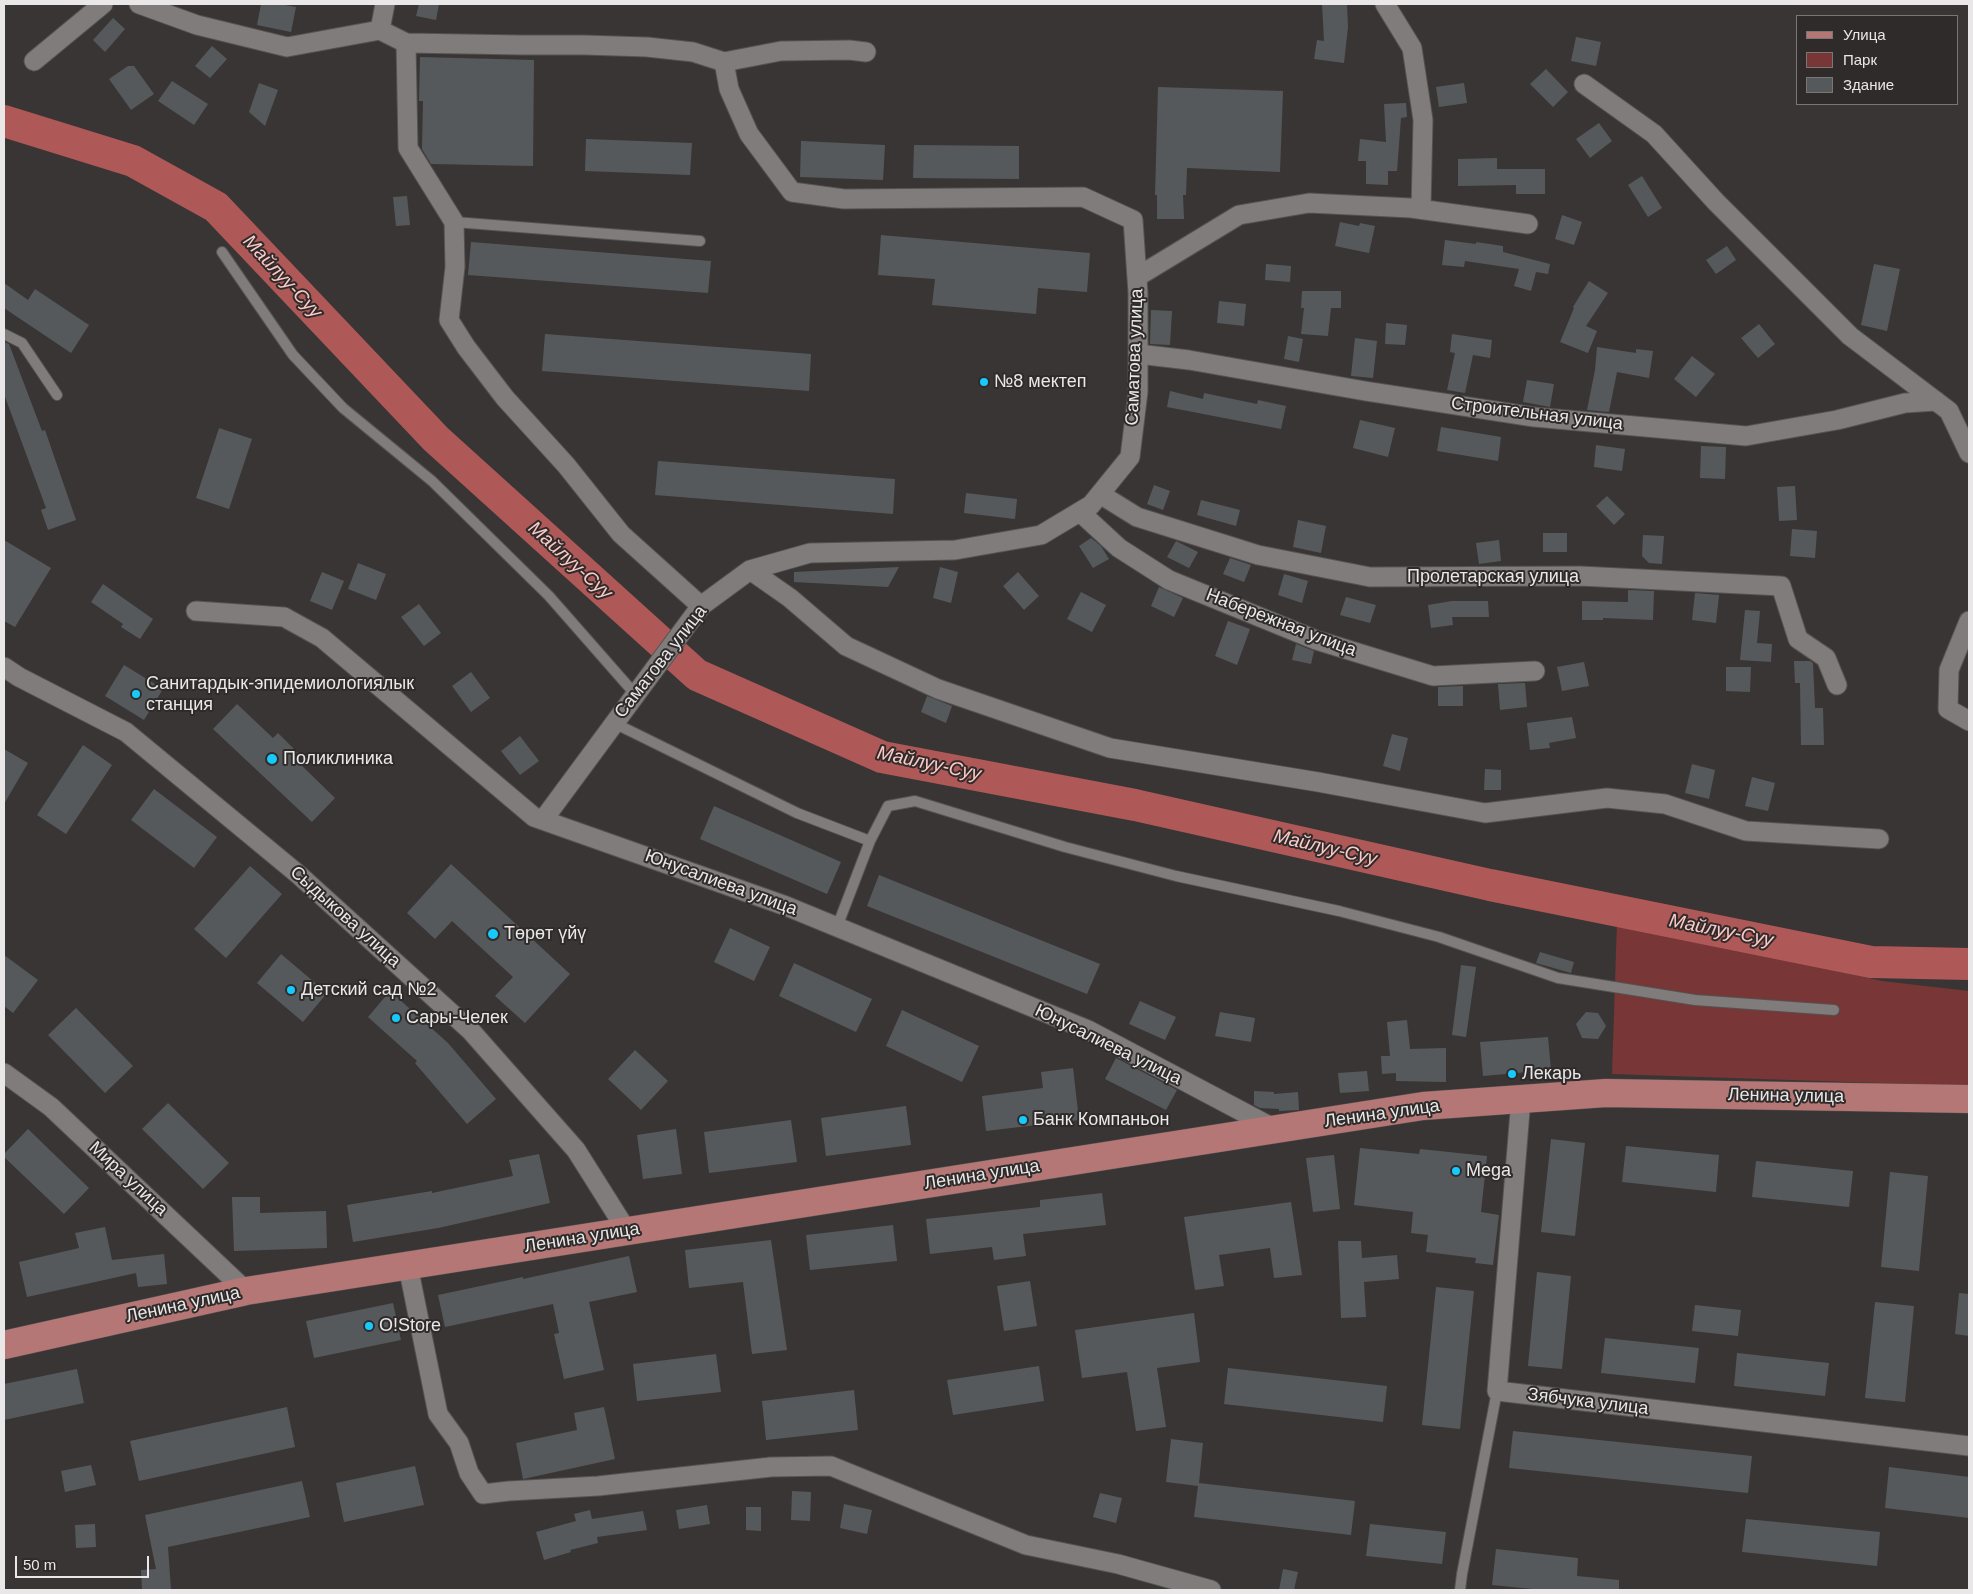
<!DOCTYPE html>
<html>
<head>
<meta charset="utf-8">
<style>
	body { margin:0 }
	#map { position:relative; width:1973px; height:1594px; overflow:hidden; background:#393535; font-family:Arial,sans-serif }
	canvas { display:block }
	.frame { position:absolute; inset:0; border:5px solid #e9e7e7; pointer-events:none }
	.legend { position:absolute; left:1796px; top:15px; width:162px; height:90px; box-sizing:border-box; background:#2f2b2b; border:1px solid #797676; margin:0; padding:6px 9px; list-style:none; font-size:15px; color:#e9e7e7 }
	.legend li { display:flex; align-items:center; gap:10px; height:25px }
	.legend b { width:25px; border:1px solid #797676 }
	.scale { position:absolute; left:15px; top:1556px; width:134px; height:22px; box-sizing:border-box; border:2px solid #e9e7e7; border-top:0; padding-left:6px; font-size:15px; line-height:18px; white-space:nowrap; color:#e9e7e7; -webkit-text-stroke:4px #2f2b2b; paint-order:stroke }
</style>
</head>
<body>
<div id="map">
<canvas width="1973" height="1594"></canvas>
<div class="frame"></div>
<ul class="legend">
<li><b style="height:6px;background:#b57775"></b>Улица</li>
<li><b style="height:14px;background:#783636"></b>Парк</li>
<li><b style="height:14px;background:#56595b"></b>Здание</li>
</ul>
<div class="scale">50 m</div>
</div>
<script>
const g = document.querySelector('canvas').getContext('2d');
g.lineJoin = 'round';
function fillPath(path, color) { g.fillStyle = color; g.fill(path, 'evenodd'); }
const shape = rows => new Path2D(rows.map(r => 'M' + r).join(''));
function stroke(path, color, width, dash) { g.strokeStyle = color; g.lineWidth = width; g.lineCap = dash ? 'butt' : 'round'; g.setLineDash(dash || []); g.stroke(path); }
function write(font, color, halo, rows, align = 'center') {
  g.font = font + ' Arial,sans-serif'; g.lineWidth = 4; g.setLineDash([]); g.textBaseline = 'middle'; g.strokeStyle = halo; g.fillStyle = color; for (const [text, x, y, turn = 0] of rows) {
    g.save(); g.translate(x, y); g.rotate((+turn || 0) * Math.PI / 180); g.textAlign = isNaN(turn) ? turn : align; if (halo) g.strokeText(text, 0, 0); g.fillText(text, 0, 0); g.restore();
  }
}
fillPath(shape([
	[1617,921,1882,981,1969,991,1969,1086,1612,1074]
]), '#783636');
stroke(shape([
	[4,121,133,161,216,207,436,439,697,675,882,757,1135,805,1490,885,1871,962,1969,964]
]), '#ae5957', 32);
fillPath(shape([
	[261,4,279,4,296,7,291,32,257,25],
	[419,4,439,4,436,20,416,16],
	[1322,4,1347,4,1348,27,1344,63,1314,59,1317,40,1324,41],
	[113,18,125,29,105,52,93,40],
	[1576,37,1601,42,1596,66,1571,61],
	[212,46,227,59,210,78,195,66],
	[420,57,534,60,533,166,431,164,422,149,423,101,419,101],
	[128,66,134,66,154,94,131,110,109,79],
	[1546,69,1568,92,1553,107,1530,84],
	[172,81,208,104,194,125,158,101],
	[259,83,278,90,265,126,249,112],
	[1464,83,1467,103,1439,107,1436,87],
	[1158,87,1283,91,1280,172,1187,168,1186,195,1183,195,1184,219,1157,219,1157,195,1155,195],
	[1406,103,1407,117,1401,118,1397,171,1388,171,1388,185,1366,184,1366,161,1358,161,1360,139,1386,142,1384,104],
	[1599,123,1612,141,1590,158,1576,139],
	[586,139,692,143,690,175,585,171],
	[801,141,885,145,883,180,800,177],
	[914,145,1019,146,1019,179,913,178],
	[1497,158,1497,169,1545,169,1545,194,1516,194,1516,185,1458,186,1458,159],
	[1642,176,1662,208,1648,217,1628,185],
	[407,196,410,225,396,226,393,197],
	[1562,215,1582,222,1574,245,1555,239],
	[1340,222,1359,226,1360,223,1375,226,1369,253,1335,246],
	[881,235,1090,253,1087,292,1038,288,1036,314,932,305,935,279,878,275],
	[1445,240,1476,244,1476,242,1503,246,1503,252,1550,264,1548,274,1536,272,1531,291,1514,286,1519,269,1465,261,1464,267,1442,265],
	[471,242,711,261,708,293,468,275],
	[1727,246,1736,260,1716,274,1706,260],
	[1266,264,1291,266,1290,282,1265,280],
	[1874,264,1900,269,1887,331,1861,325],
	[1589,281,1608,293,1586,326,1597,331,1588,353,1560,342,1574,308,1573,307],
	[4,283,28,300,35,289,89,325,71,353,4,308],
	[1302,291,1341,291,1341,308,1331,308,1328,336,1301,334,1304,308,1301,308],
	[1219,301,1246,304,1244,326,1217,323],
	[1151,310,1172,311,1170,345,1150,344],
	[1386,323,1407,325,1405,345,1385,344],
	[1759,324,1775,344,1758,358,1741,338],
	[545,334,811,354,809,391,542,371],
	[1452,334,1492,340,1490,358,1473,355,1465,393,1447,390,1455,353,1450,352],
	[1288,336,1303,339,1299,362,1284,359],
	[1355,338,1377,341,1373,378,1351,376],
	[4,342,9,344,42,431,45,430,76,520,48,530,41,510,46,508,4,394],
	[1597,347,1636,353,1636,349,1653,351,1649,378,1617,372,1609,412,1587,410,1595,370],
	[1692,356,1715,374,1696,397,1674,379],
	[1527,380,1554,384,1550,407,1523,402],
	[1170,391,1203,399,1204,393,1257,404,1258,400,1286,406,1281,429,1167,407],
	[1360,420,1395,428,1388,457,1353,448],
	[1441,427,1501,437,1498,461,1437,451],
	[219,428,252,439,229,509,196,498],
	[1596,445,1625,449,1622,471,1594,467],
	[1701,446,1726,447,1725,479,1700,478],
	[658,461,895,479,893,514,655,495],
	[1154,485,1170,491,1163,510,1147,504],
	[1795,486,1797,520,1779,521,1777,487],
	[966,493,1017,499,1015,519,964,513],
	[1607,496,1625,514,1614,525,1596,506],
	[1201,500,1240,510,1236,526,1197,515],
	[1298,520,1326,526,1321,553,1293,547],
	[1792,529,1817,531,1815,558,1790,556],
	[1543,533,1567,533,1567,552,1543,552],
	[1643,535,1664,536,1662,564,1649,563,1642,556],
	[1091,538,1101,546,1109,559,1093,568,1079,546],
	[4,540,51,568,15,627,4,621],
	[1499,540,1501,561,1479,564,1476,543],
	[1176,541,1198,552,1189,568,1167,557],
	[1230,558,1251,565,1244,582,1223,574],
	[358,563,386,574,376,600,348,589],
	[899,567,888,587,794,582,794,572],
	[940,567,958,572,951,603,933,598],
	[322,572,344,581,332,610,310,601],
	[1018,572,1039,596,1024,610,1003,586],
	[1284,574,1308,581,1302,603,1278,595],
	[103,584,153,619,140,639,121,627,123,624,91,602],
	[1159,587,1183,598,1174,617,1151,606],
	[1628,590,1654,591,1653,620,1603,618,1603,620,1582,620,1582,601,1628,602],
	[1081,592,1106,605,1092,632,1067,619],
	[1695,593,1719,595,1716,623,1692,620],
	[1346,597,1376,605,1370,623,1340,615],
	[1452,601,1488,601,1489,617,1452,617,1453,625,1431,628,1428,605],
	[419,604,441,633,424,646,401,617],
	[1745,610,1760,611,1757,643,1772,644,1771,662,1740,660],
	[1228,621,1250,629,1237,665,1215,656],
	[1296,644,1314,651,1311,664,1292,660],
	[1794,661,1810,661,1813,663,1815,708,1823,708,1824,745,1801,745,1800,683,1795,683],
	[1584,662,1589,686,1562,691,1557,667],
	[124,665,163,689,144,720,105,696],
	[1726,667,1751,667,1750,692,1726,691],
	[471,672,490,698,471,712,452,686],
	[1525,683,1527,707,1500,710,1498,684],
	[1463,686,1463,706,1438,706,1438,687],
	[927,696,952,706,946,723,921,712],
	[237,704,273,738,278,733,301,756,297,761,335,798,312,822,213,729],
	[1572,717,1576,738,1549,743,1550,748,1530,750,1527,723],
	[1392,734,1408,738,1400,771,1383,766],
	[520,736,539,761,520,775,501,751],
	[83,745,112,765,66,834,37,815],
	[4,749,28,763,4,804],
	[1692,764,1715,770,1709,799,1685,793],
	[1485,769,1501,770,1501,790,1484,790],
	[1752,777,1775,783,1768,811,1745,806],
	[154,789,217,837,194,868,131,820],
	[714,806,841,862,827,894,700,839],
	[451,864,570,974,525,1023,495,996,513,977,452,921,435,939,407,913],
	[250,866,282,894,226,958,194,929],
	[879,875,1100,964,1087,994,867,906],
	[730,928,770,947,754,981,714,962],
	[1540,952,1574,962,1571,973,1536,963],
	[281,954,327,993,303,1022,257,983],
	[4,955,38,980,13,1013,4,1006],
	[794,963,872,999,856,1032,779,996],
	[1461,965,1476,967,1466,1037,1452,1035],
	[390,991,448,1043,496,1099,467,1124,415,1063,417,1061,368,1017],
	[1140,1001,1176,1017,1165,1040,1129,1024],
	[76,1008,133,1066,105,1093,48,1035],
	[902,1010,979,1046,962,1082,886,1046],
	[1220,1012,1255,1018,1251,1042,1215,1036],
	[1586,1012,1598,1013,1606,1026,1598,1039,1582,1038,1576,1024],
	[1407,1020,1410,1049,1446,1048,1446,1082,1396,1081,1396,1073,1382,1074,1381,1056,1390,1056,1387,1022],
	[1548,1037,1551,1070,1483,1076,1480,1042],
	[635,1050,668,1081,641,1110,608,1079],
	[1116,1058,1177,1090,1166,1110,1105,1079],
	[1073,1068,1079,1120,986,1131,982,1096,1043,1088,1041,1072],
	[1367,1071,1369,1091,1340,1093,1338,1073],
	[1254,1091,1274,1092,1274,1094,1298,1092,1299,1110,1279,1111,1279,1109,1260,1108,1254,1105],
	[168,1103,229,1163,203,1189,142,1129],
	[906,1106,911,1145,826,1156,821,1118],
	[791,1120,797,1162,709,1173,704,1132],
	[28,1129,89,1188,64,1214,4,1157,4,1154],
	[676,1129,682,1174,643,1179,637,1135],
	[1551,1139,1585,1143,1575,1236,1541,1232],
	[1626,1146,1719,1155,1716,1192,1622,1182],
	[1360,1148,1419,1154,1420,1149,1487,1156,1481,1212,1499,1215,1493,1265,1475,1263,1476,1258,1426,1252,1428,1235,1411,1233,1413,1212,1354,1205],
	[539,1154,550,1203,438,1228,353,1242,347,1205,432,1191,432,1193,513,1176,509,1160],
	[1334,1155,1340,1209,1313,1212,1306,1158],
	[1756,1161,1853,1171,1849,1207,1752,1197],
	[1890,1172,1928,1176,1919,1271,1881,1267],
	[1102,1193,1106,1225,1023,1234,1026,1256,994,1260,992,1247,930,1254,926,1219,1040,1207,1040,1200],
	[232,1197,260,1197,260,1213,326,1211,327,1248,234,1251],
	[1291,1202,1302,1275,1274,1278,1270,1248,1219,1255,1224,1286,1195,1290,1184,1217],
	[893,1225,897,1261,810,1270,806,1235],
	[105,1227,112,1260,164,1254,167,1284,138,1287,136,1273,27,1297,19,1262,79,1248,75,1233],
	[771,1240,787,1350,752,1354,743,1282,689,1288,685,1250],
	[1338,1241,1361,1241,1362,1258,1397,1255,1399,1279,1364,1282,1366,1317,1341,1318],
	[629,1256,637,1292,589,1302,604,1370,564,1379,554,1334,559,1333,553,1304,445,1327,438,1295,523,1277,523,1279],
	[1537,1272,1571,1276,1562,1369,1528,1366],
	[1030,1281,1037,1326,1004,1331,997,1286],
	[1436,1287,1474,1291,1460,1429,1422,1425],
	[1959,1293,1969,1294,1969,1336,1955,1334],
	[1875,1302,1914,1306,1905,1402,1865,1398],
	[393,1303,401,1340,314,1358,306,1321],
	[1695,1305,1741,1310,1738,1336,1692,1331],
	[1194,1313,1200,1362,1157,1368,1166,1427,1136,1431,1127,1372,1082,1378,1075,1330],
	[1605,1338,1699,1348,1695,1383,1601,1373],
	[1737,1353,1829,1363,1825,1396,1734,1386],
	[716,1354,721,1392,637,1401,633,1364],
	[1039,1366,1044,1401,953,1415,947,1380],
	[1228,1368,1387,1386,1383,1422,1224,1404],
	[77,1369,84,1403,4,1420,4,1384],
	[854,1390,858,1430,766,1440,762,1401],
	[287,1407,295,1447,139,1481,130,1441],
	[604,1407,615,1459,523,1479,516,1443,577,1430,574,1413],
	[1513,1431,1752,1456,1748,1493,1509,1468],
	[1171,1439,1203,1443,1199,1483,1355,1501,1351,1535,1194,1517,1198,1486,1166,1482],
	[91,1465,96,1485,65,1492,61,1471],
	[415,1466,424,1505,344,1522,336,1483],
	[1889,1467,1969,1477,1969,1518,1885,1508],
	[302,1481,310,1517,168,1547,171,1590,142,1590,141,1570,156,1569,145,1515],
	[792,1491,811,1492,810,1521,791,1520],
	[1100,1493,1122,1498,1116,1523,1093,1517],
	[844,1504,872,1510,867,1534,840,1528],
	[707,1505,710,1524,679,1529,676,1510],
	[746,1507,761,1507,761,1531,746,1530],
	[590,1510,592,1519,643,1511,647,1530,597,1537,598,1543,570,1550,571,1552,544,1560,536,1532,576,1521,574,1514],
	[1746,1519,1880,1532,1877,1566,1742,1552],
	[95,1524,96,1547,76,1548,75,1525],
	[1370,1524,1446,1532,1442,1564,1366,1556],
	[1496,1549,1578,1558,1577,1576,1619,1580,1619,1590,1543,1590,1492,1585],
	[1283,1569,1298,1572,1294,1590,1279,1590]
]), '#56595b');
const service = shape([
	[454,222,700,241],
	[222,252,293,355,343,408,432,481,549,596,635,694],
	[4,334,22,343,57,395],
	[614,723,797,813,870,841,888,806,915,801,1065,847,1176,876,1339,911,1439,937,1558,978,1695,1000,1834,1010],
	[837,927,870,841],
	[1460,1590,1462,1574,1497,1391]
]);
const minor = shape([
	[139,4,197,25,287,47,380,30],
	[385,4,380,30,406,43,408,148,454,222,455,267,449,320,466,347,505,398,566,465,621,534,701,606],
	[1385,4,1412,48,1423,120,1421,209],
	[406,43,521,45,584,45,647,47,693,52,724,62,781,51,849,50,866,52],
	[34,61,103,4],
	[1584,84,1654,134,1716,202,1850,336,1949,411,1969,453],
	[1137,277,1239,215,1309,203,1411,208,1528,224],
	[1138,354,1189,360,1365,391,1534,417,1746,436,1837,420,1905,403,1936,401],
	[1100,494,1137,517,1258,555,1370,577,1580,576,1781,586,1798,639,1826,658,1837,685],
	[1080,512,1119,548,1169,580,1316,640,1433,676,1535,671],
	[750,570,790,598,846,646,938,689,1110,748,1318,782,1485,813,1607,798,1665,804,1746,831,1879,839],
	[196,611,284,617,322,638,534,817,786,906,1088,1030,1275,1129],
	[1969,621,1949,670,1948,709,1969,721],
	[4,667,19,677,126,732,299,875,471,1031,576,1150,627,1231],
	[543,820,701,606,750,570,810,553,955,550,1041,535,1091,505,1130,457,1138,392,1138,293,1133,220,1083,197,844,199,792,192,749,134,729,89,724,62],
	[4,1073,51,1107,246,1291],
	[1521,1099,1497,1391,1969,1446],
	[408,1266,438,1414,459,1443,469,1473,483,1494,509,1491,598,1486,771,1467,831,1466,1026,1545,1118,1564,1211,1590]
]);
const primary = shape([
	[4,1345,246,1291,1423,1106,1606,1093,1969,1099]
]);
stroke(service, '#545252', 12);
stroke(minor, '#545252', 21);
stroke(primary, '#545252', 29);
stroke(service, '#807c7c', 10);
stroke(minor, '#807c7c', 19);
stroke(primary, '#b57775', 28);
for (const [x, y, r, color] of [
	[984,382,5,"#17cafb"],
	[136,694,5,"#17cafb"],
	[272,759,6,"#17cafb"],
	[493,934,6,"#17cafb"],
	[291,990,5,"#17cafb"],
	[396,1018,5,"#17cafb"],
	[1512,1074,5,"#17cafb"],
	[1023,1120,5,"#17cafb"],
	[1456,1171,5,"#17cafb"],
	[369,1326,5,"#17cafb"]
]) { const dot = new Path2D(); dot.arc(x, y, r, 0, 2 * Math.PI); g.fillStyle = color; g.fill(dot); stroke(dot, '#2f2b2b', 2); }
write('18px', '#e9e7e7', '#2f2b2b', [
	["Саматова улица",1135,357,-88],
	["Строительная улица",1537,414,7],
	["Пролетарская улица",1493,577],
	["Набережная улица",1281,623,21],
	["Саматова улица",661,662,-52],
	["Юнусалиева улица",721,883,20],
	["Сыдыкова улица",345,917,42],
	["Юнусалиева улица",1108,1045,26],
	["Ленина улица",1786,1096,1],
	["Ленина улица",1382,1114,-8],
	["Ленина улица",982,1175,-9],
	["Мира улица",128,1179,43],
	["Ленина улица",582,1238,-9],
	["Ленина улица",183,1305,-12],
	["Зябчука улица",1588,1402,7]
]);
write('18px', '#e9e7e7', '#2f2b2b', [
	["№8 мектеп",994,382],
	["Санитардык-эпидемиологиялык",146,684],
	["станция",146,705],
	["Поликлиника",283,759],
	["Төрөт үйү",504,934],
	["Детский сад №2",301,990],
	["Сары-Челек",406,1018],
	["Лекарь",1522,1074],
	["Банк Компаньон",1033,1120],
	["Mega",1466,1171],
	["O!Store",379,1326]
], 'left');
write('italic 19px', '#fccac7', '#2f2b2b', [
	["Майлуу-Суу",282,277,47],
	["Майлуу-Суу",570,561,42],
	["Майлуу-Суу",929,764,12],
	["Майлуу-Суу",1325,848,13],
	["Майлуу-Суу",1721,931,11]
]);
</script>
</body>
</html>
